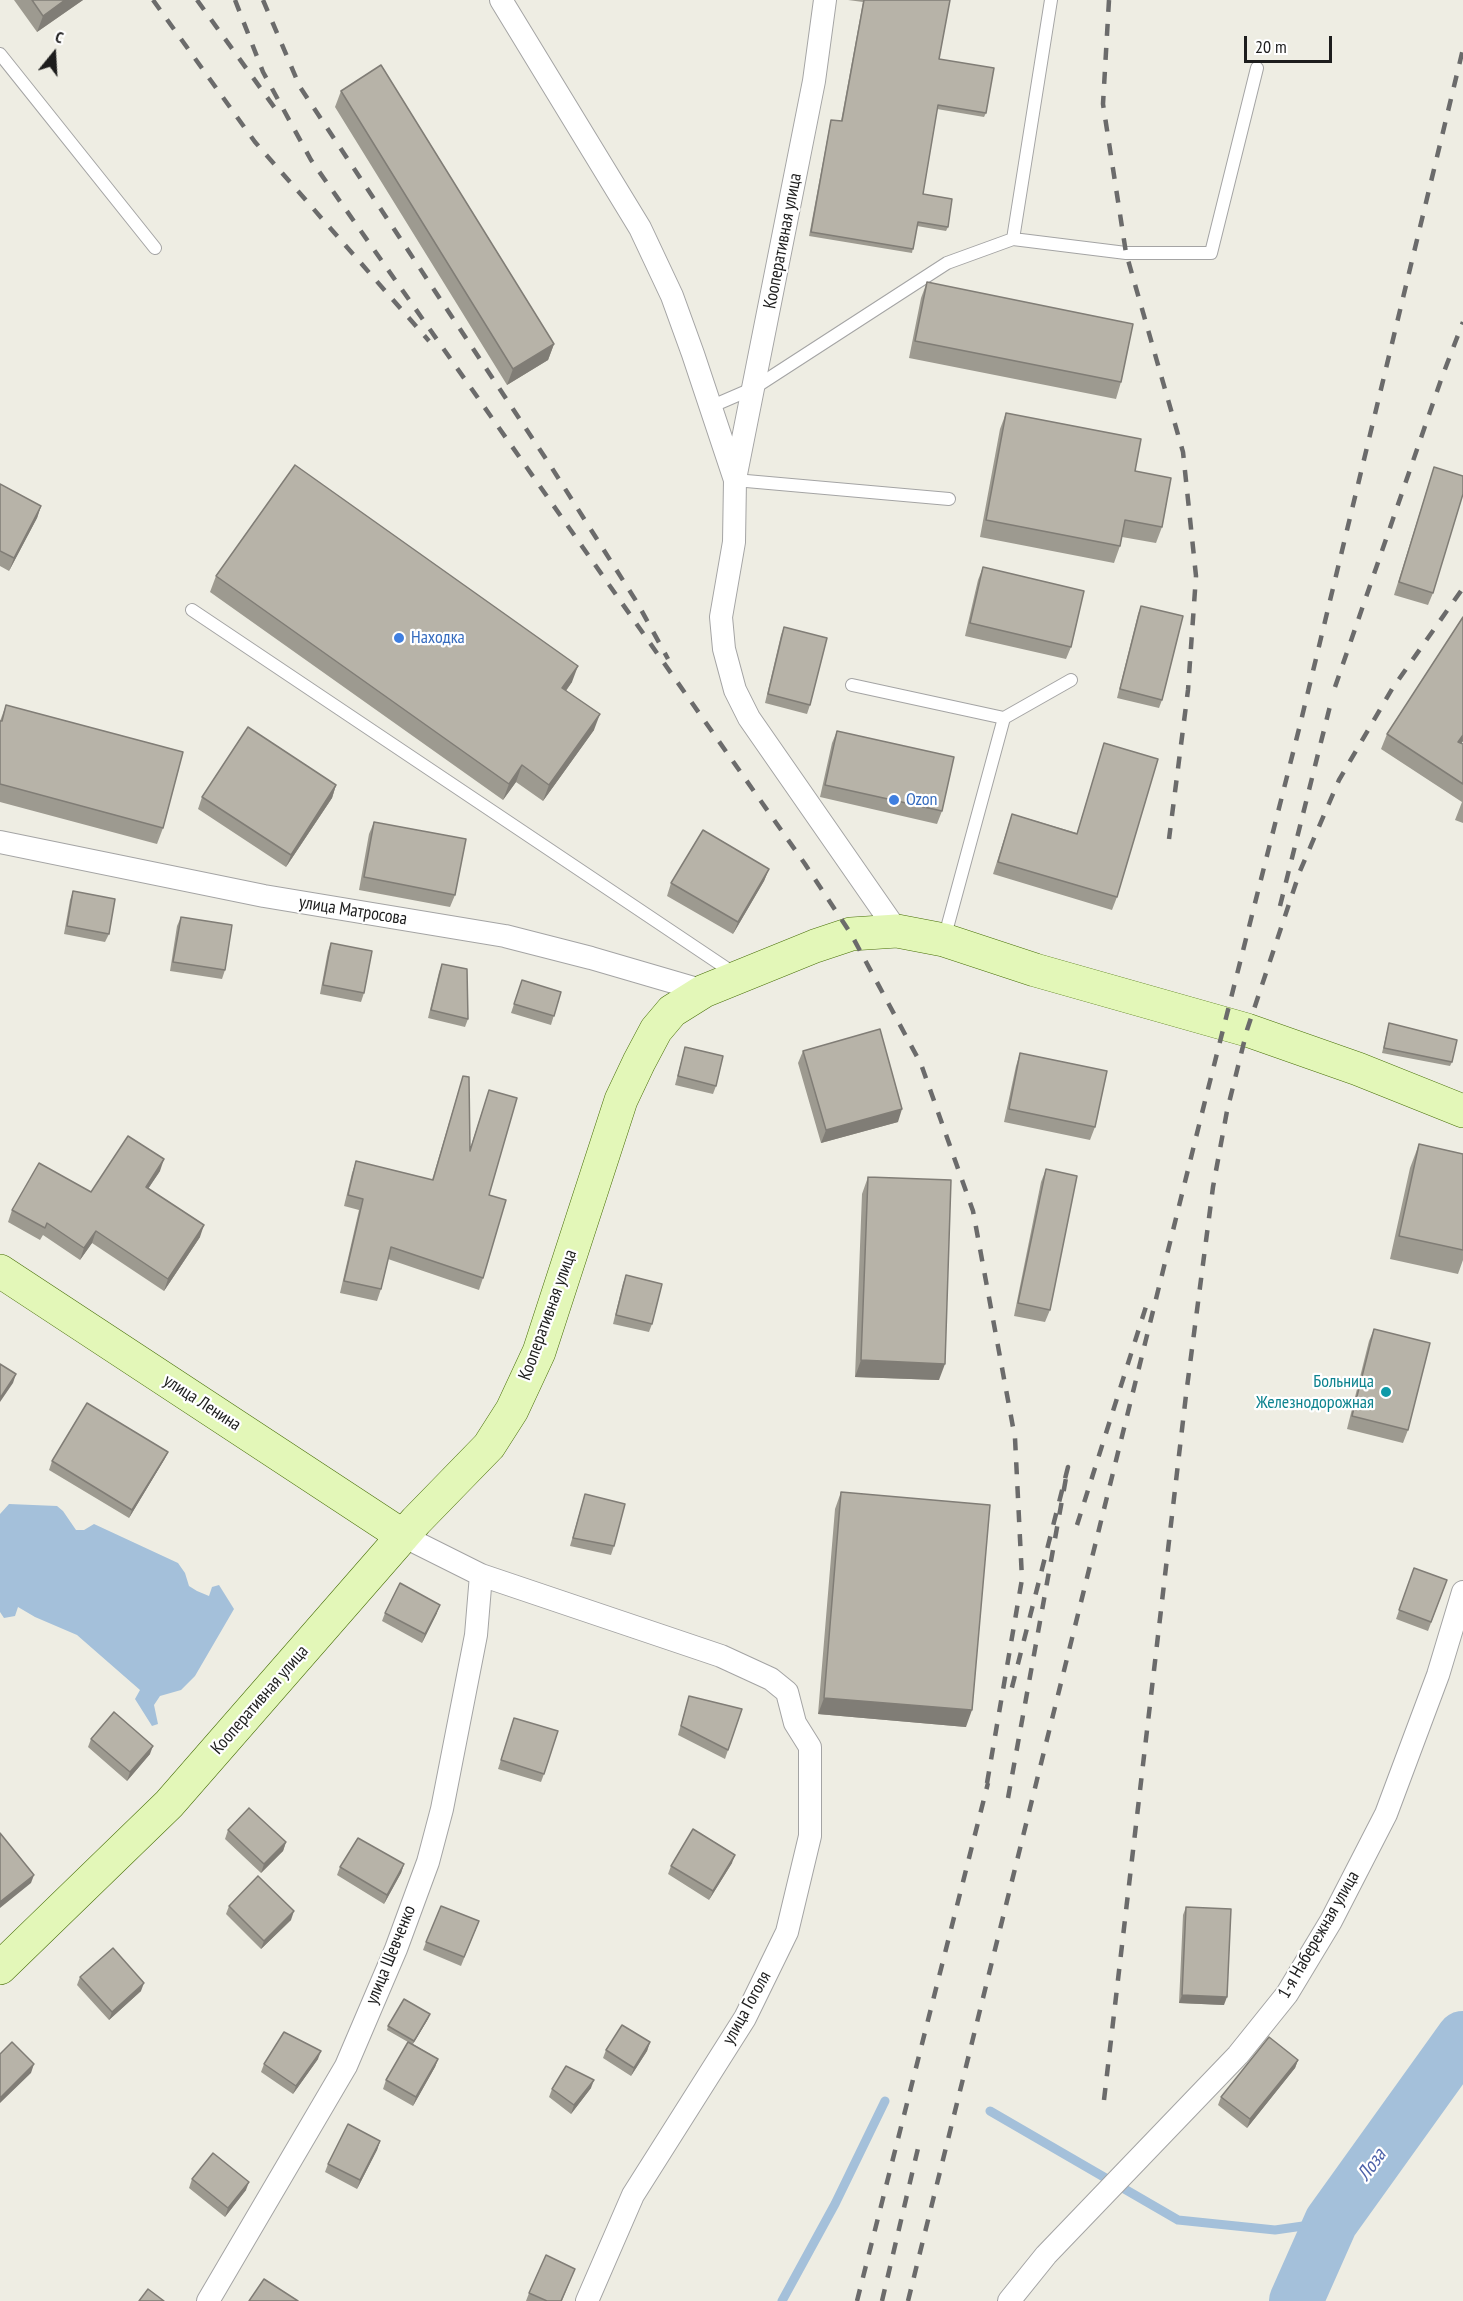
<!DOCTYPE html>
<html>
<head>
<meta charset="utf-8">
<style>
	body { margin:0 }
	#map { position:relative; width:1463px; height:2301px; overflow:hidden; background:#eeede3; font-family:"PT Sans Narrow",sans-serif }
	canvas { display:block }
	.north { position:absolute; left:24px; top:24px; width:60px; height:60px; -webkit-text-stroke:4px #fff; paint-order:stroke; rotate:18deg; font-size:16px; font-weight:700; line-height:24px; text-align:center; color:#1d1d1d }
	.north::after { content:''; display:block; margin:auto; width:21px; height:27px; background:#1d1d1d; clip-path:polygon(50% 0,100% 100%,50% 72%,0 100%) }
	.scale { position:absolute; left:1244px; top:36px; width:88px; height:27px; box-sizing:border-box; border:3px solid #1d1d1d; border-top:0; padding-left:8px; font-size:18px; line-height:21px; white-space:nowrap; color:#1d1d1d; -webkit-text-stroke:4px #fff; paint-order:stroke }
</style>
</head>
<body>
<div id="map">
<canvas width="1463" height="2301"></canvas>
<div class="north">С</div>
<div class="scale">20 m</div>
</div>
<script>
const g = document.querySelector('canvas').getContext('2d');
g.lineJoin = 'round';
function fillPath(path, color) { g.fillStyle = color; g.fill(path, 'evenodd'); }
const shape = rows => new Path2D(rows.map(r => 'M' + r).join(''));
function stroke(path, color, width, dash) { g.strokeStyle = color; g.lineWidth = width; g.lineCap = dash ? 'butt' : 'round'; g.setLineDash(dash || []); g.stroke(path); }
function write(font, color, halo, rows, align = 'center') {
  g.font = font + ' "PT Sans Narrow",sans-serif'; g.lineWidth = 4.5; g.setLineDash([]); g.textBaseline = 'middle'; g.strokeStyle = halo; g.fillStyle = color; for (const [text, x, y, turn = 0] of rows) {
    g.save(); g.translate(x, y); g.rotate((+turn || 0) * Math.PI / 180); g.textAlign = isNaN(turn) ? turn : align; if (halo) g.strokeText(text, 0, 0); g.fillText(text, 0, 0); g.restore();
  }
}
fillPath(shape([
	[9,1504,57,1506,63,1511,76,1530,84,1530,94,1524,178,1563,185,1573,189,1586,197,1591,209,1596,212,1587,219,1585,234,1609,195,1676,181,1690,160,1696,154,1705,158,1724,152,1726,135,1699,140,1690,77,1635,35,1617,18,1607,15,1616,4,1618,0,1612,0,1514]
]), '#a4c0da');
stroke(shape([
	[990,2111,1178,2220,1275,2230,1331,2222],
	[782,2301,835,2204,885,2101]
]), '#a4c0da', 9);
stroke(shape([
	[1296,2301,1331,2222,1463,2038]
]), '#a4c0da', 54);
const lane = shape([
	[0,54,155,248],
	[1013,239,1051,0],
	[710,407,754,388,947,263,1013,239,1126,253,1211,253,1257,68],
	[735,480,949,499],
	[192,610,735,974],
	[852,685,1004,718,1071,680],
	[944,939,1004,718]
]);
const street = shape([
	[501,0,640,228,672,296,693,354,735,480,734,542,721,617,724,649,735,690,749,718,897,931],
	[735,479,814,81,825,0],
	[0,842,264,896,505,936,591,958,704,991],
	[403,1536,481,1575,721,1656,771,1679,787,1692,795,1723,810,1747,810,1836,787,1932,745,2018,633,2195,587,2301],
	[208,2301,346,2066,396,1949,428,1862,442,1809,476,1635,481,1575],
	[1009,2301,1046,2255,1238,2055,1287,1994,1331,1921,1386,1814,1438,1675,1463,1592]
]);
const secondary = shape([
	[0,1271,403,1536],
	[0,1968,169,1804,416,1521,489,1446,512,1410,539,1352,621,1100,639,1062,656,1030,672,1011,704,991,815,946,851,934,897,931,944,940,1035,970,1247,1030,1358,1069,1463,1111]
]);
stroke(lane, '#a4a4a4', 14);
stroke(street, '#a4a4a4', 24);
stroke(secondary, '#486f08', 34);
stroke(lane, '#fff', 12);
stroke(street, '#fff', 22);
stroke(secondary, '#e3f7b8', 33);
stroke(shape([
	[153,0,255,142,429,341],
	[197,0,277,111],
	[235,0,263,72,311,160,805,864,851,934,921,1064,973,1211,1015,1438,1022,1579,986,1789],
	[263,0,300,87,550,465,638,604,668,659],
	[1109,0,1103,104,1126,253,1183,452,1196,576,1188,690,1169,839],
	[1335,687,1442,377,1463,322],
	[1280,906,1331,702],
	[1077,1525,1149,1297],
	[1008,1798,1068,1467,1009,1699],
	[1104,2100,1186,1395,1213,1187,1227,1111,1247,1030,1300,871,1339,780,1392,689,1463,588],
	[857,2301,988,1783],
	[882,2301,919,2144],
	[908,2301,1205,1101,1300,725,1463,49]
]), '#6b6b6b', 4.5, [12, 12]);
fillPath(shape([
	[14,0,83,0,37,32],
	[848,0,950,0,939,59,986,113,984,117,937,109,923,194,948,227,946,231,917,226,912,253,809,236,830,124,831,120,841,121,863,2],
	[341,91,554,344,548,360,507,385,335,107],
	[927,282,1121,382,1116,399,909,358,921,298],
	[1006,413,1135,471,1162,527,1156,543,1122,537,1120,546,1114,563,980,537,1000,429],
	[1434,467,1433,593,1428,605,1394,595],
	[0,484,41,506,37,518,9,571,0,566],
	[983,567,1071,647,1066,659,965,636,978,580],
	[216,576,572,682,566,691,594,730,543,801,516,782,503,800,210,592],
	[1141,606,1162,700,1159,708,1117,698,1138,614],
	[1463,617,1463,741,1462,743,1463,744,1463,823,1455,820,1462,802,1381,749,1387,734],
	[784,627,810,705,807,714,765,703,781,635],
	[6,705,163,828,157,844,0,802,0,721],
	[837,731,942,811,937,824,820,797,832,743],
	[1104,743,1117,897,1112,910,993,874,1012,814,1077,833],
	[336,785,332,798,286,867,198,809,202,797],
	[374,822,455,895,450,907,359,890,369,834],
	[769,869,764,881,733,934,667,896,671,883],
	[73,891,109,934,105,942,64,934,70,900],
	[181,917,225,970,222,979,170,971,177,926],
	[331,943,364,993,361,1002,320,994,328,951],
	[442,964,468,1019,465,1027,428,1018,439,972],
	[522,980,561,992,551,1025,511,1013],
	[1389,1023,1452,1062,1450,1066,1382,1053],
	[685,1047,716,1086,713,1094,675,1085],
	[803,1051,898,1122,821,1143,798,1063],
	[1020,1053,1095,1127,1090,1140,1004,1122,1016,1066],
	[463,1076,470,1149,489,1090,489,1195,483,1278,479,1290,388,1259,381,1289,377,1301,340,1293,359,1210,344,1206,352,1173,356,1161,432,1180],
	[1419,1144,1463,1154,1463,1260,1458,1274,1390,1259,1410,1168],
	[1046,1169,1050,1310,1045,1322,1014,1316,1041,1182],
	[160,1171,148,1189,200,1237,164,1291,92,1243,80,1260,43,1235,40,1240,8,1222,12,1210,91,1192],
	[868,1177,939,1380,855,1377,862,1194],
	[626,1275,652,1324,649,1332,613,1324,623,1283],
	[1374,1329,1408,1430,1403,1443,1347,1429,1369,1341],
	[168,1452,164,1460,129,1518,49,1470,52,1461],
	[841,1492,966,1727,818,1714,835,1509],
	[585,1494,614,1546,611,1555,570,1546],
	[1414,1568,1447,1580,1428,1631,1396,1619],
	[385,1613,437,1613,422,1643,382,1621],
	[689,1696,742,1709,725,1759,678,1735],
	[514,1718,544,1774,541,1782,498,1769],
	[91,1739,150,1754,127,1781,88,1747],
	[228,1830,286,1842,283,1851,261,1873,225,1839],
	[732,1863,709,1900,668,1874,671,1866],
	[404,1864,401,1873,384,1904,337,1875,340,1867],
	[229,1906,291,1920,261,1949,226,1914],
	[1186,1907,1224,2005,1179,2003,1183,1915],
	[479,1921,461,1966,423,1950,426,1942],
	[80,1977,141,1991,109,2020,77,1985],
	[428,2019,413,2044,438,2059,435,2067,413,2106,383,2089,386,2080,408,2042,387,2030,388,2026],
	[650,2042,647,2051,631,2076,603,2058,606,2050],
	[318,2059,293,2094,261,2072,264,2064],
	[1298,2060,1295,2068,1247,2128,1218,2105,1221,2097],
	[591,2088,571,2114,549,2097,552,2089],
	[380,2141,377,2150,357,2189,325,2172,328,2164],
	[192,2179,246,2190,225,2217,189,2188],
	[575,2269,562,2301,526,2301,529,2293]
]), '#9d9a90');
fillPath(shape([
	[65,0,83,0,37,32,43,16],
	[554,344,548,360,507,385,513,369],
	[41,506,37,518,9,571,14,558],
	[578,666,572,682,556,704,562,688],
	[600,714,594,730,543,801,549,785],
	[1463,735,1463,741,1453,756,1458,742],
	[522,765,516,782,503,800,509,784],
	[336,785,332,798,286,867,291,855],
	[769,869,764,881,733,934,738,922],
	[902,1109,898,1122,821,1143,826,1130],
	[164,1159,160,1171,141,1199,146,1187],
	[204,1225,200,1237,164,1291,168,1279],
	[96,1231,92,1243,80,1260,84,1248],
	[861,1360,945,1364,939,1380,855,1377],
	[16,1374,13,1383,0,1402,0,1398],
	[168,1452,164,1460,129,1518,132,1510],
	[440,1605,437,1613,422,1643,425,1634],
	[824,1698,972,1710,966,1727,818,1714],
	[153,1746,150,1754,127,1781,130,1772],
	[286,1842,283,1851,261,1873,264,1864],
	[735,1855,732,1863,709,1900,713,1891],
	[404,1864,401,1873,384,1904,387,1895],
	[34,1875,31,1883,0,1908,0,1902],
	[294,1911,291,1920,261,1949,264,1941],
	[144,1983,141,1991,109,2020,112,2012],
	[1182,1995,1227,1997,1224,2005,1179,2003],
	[430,2014,428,2019,412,2045,414,2041],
	[650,2042,647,2051,631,2076,634,2068],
	[321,2051,318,2059,293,2094,296,2086],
	[438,2059,435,2067,413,2106,416,2097],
	[1298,2060,1295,2068,1247,2128,1250,2119],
	[34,2064,31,2073,0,2103,0,2098],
	[594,2080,591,2088,571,2114,574,2105],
	[380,2141,377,2150,357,2189,360,2180],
	[249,2182,246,2190,225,2217,228,2208]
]), '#807d76');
const building = shape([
	[32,0,65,0,43,16,32,0],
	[864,0,950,0,939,59,994,68,986,113,938,105,923,194,952,199,948,227,918,222,913,249,811,232,831,120,842,121,864,0],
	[381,65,554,344,513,369,341,91,381,65],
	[927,282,1133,324,1121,382,915,341,927,282],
	[1006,413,1141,439,1135,471,1171,478,1162,527,1125,520,1120,546,986,520,1006,413],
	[295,465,578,666,562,688,600,714,549,785,522,765,509,784,216,576,295,465],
	[1434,467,1463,476,1463,494,1433,593,1399,582,1434,467],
	[0,484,41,506,14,558,0,551,0,484],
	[983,567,1084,591,1071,647,970,623,983,567],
	[1141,606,1183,616,1162,700,1120,689,1141,606],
	[1463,617,1463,735,1458,742,1463,744,1463,784,1387,734,1463,617],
	[784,627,827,638,810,705,768,694,784,627],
	[6,705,183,752,163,828,0,784,0,721,2,721,6,705],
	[248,727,336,785,291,855,202,797,248,727],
	[837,731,954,757,942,811,825,785,837,731],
	[1104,743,1158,759,1117,897,998,862,1012,814,1077,834,1104,743],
	[374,822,466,839,455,895,364,877,374,822],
	[703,830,769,869,738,922,671,883,703,830],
	[73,891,115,899,109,934,67,926,73,891],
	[181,917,232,925,225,970,173,962,181,917],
	[331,943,372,951,364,993,323,985,331,943],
	[442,964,467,969,468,1019,431,1010,442,964],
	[522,980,561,992,554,1016,514,1004,522,980],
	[1389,1023,1457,1040,1452,1062,1384,1048,1389,1023],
	[880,1029,902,1109,826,1130,803,1051,880,1029],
	[685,1047,723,1056,716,1086,678,1076,685,1047],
	[1020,1053,1107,1071,1095,1127,1009,1109,1020,1053],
	[463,1076,469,1077,470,1151,489,1090,517,1098,489,1195,506,1200,483,1278,391,1247,381,1289,344,1281,363,1199,348,1195,356,1161,433,1180,463,1076],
	[128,1136,164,1159,146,1187,204,1225,168,1279,96,1231,84,1248,47,1223,45,1228,12,1210,39,1163,91,1192,128,1136],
	[1419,1144,1463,1154,1463,1250,1399,1236,1419,1144],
	[1046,1169,1077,1176,1050,1310,1018,1303,1046,1169],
	[868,1177,951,1180,945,1364,861,1360,868,1177],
	[626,1275,662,1284,652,1324,616,1315,626,1275],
	[1374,1329,1430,1343,1408,1430,1352,1416,1374,1329],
	[0,1364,16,1374,0,1398,0,1364],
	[87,1403,168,1452,132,1510,52,1461,87,1403],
	[841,1492,990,1505,972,1710,824,1698,841,1492],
	[585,1494,625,1504,614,1546,573,1538,585,1494],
	[1414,1568,1447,1580,1431,1622,1399,1610,1414,1568],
	[400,1583,440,1605,425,1634,385,1613,400,1583],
	[689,1696,742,1709,728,1750,681,1726,689,1696],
	[114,1712,153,1746,130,1772,91,1739,114,1712],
	[514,1718,558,1731,544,1774,501,1760,514,1718],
	[249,1808,286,1842,264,1864,228,1830,249,1808],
	[693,1829,735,1855,713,1891,671,1866,693,1829],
	[0,1833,34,1875,0,1902,0,1833],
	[358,1838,404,1864,387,1895,340,1867,358,1838],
	[258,1876,294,1911,264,1941,229,1906,258,1876],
	[441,1906,479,1921,464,1957,426,1942,441,1906],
	[1186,1907,1231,1909,1227,1997,1182,1995,1186,1907],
	[113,1948,144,1983,112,2012,80,1977,113,1948],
	[404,1999,430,2014,414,2041,388,2026,404,1999],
	[622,2025,650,2042,634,2068,606,2050,622,2025],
	[284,2032,321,2051,296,2086,264,2064,284,2032],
	[1269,2037,1298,2060,1250,2119,1221,2097,1269,2037],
	[12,2042,34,2064,0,2098,0,2054,12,2042],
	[408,2042,438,2059,416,2097,386,2080,408,2042],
	[566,2066,594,2080,574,2105,552,2089,566,2066],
	[348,2124,380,2141,360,2180,328,2164,348,2124],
	[213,2153,249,2182,228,2208,192,2179,213,2153],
	[546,2255,575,2269,561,2301,547,2301,529,2293,546,2255],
	[264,2279,298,2301,249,2301,264,2279],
	[148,2289,164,2301,139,2301,148,2289]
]);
fillPath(building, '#b7b3a8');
stroke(building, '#807d76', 1.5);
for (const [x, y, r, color] of [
	[399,638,6,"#3f7fe0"],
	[894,800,6,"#3f7fe0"],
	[1386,1392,6,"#0f9aa8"]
]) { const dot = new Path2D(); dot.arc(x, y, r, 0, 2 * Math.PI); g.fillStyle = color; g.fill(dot); stroke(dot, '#fff', 2); }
write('18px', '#1d1d1d', '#fff', [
	["Кооперативная улица",783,241,-79],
	["улица Матросова",353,911,9],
	["Кооперативная улица",548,1315,-70],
	["улица Ленина",202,1403,33],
	["Кооперативная улица",260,1700,-49],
	["1-я Набережная улица",1319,1935,-60],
	["улица Шевченко",391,1955,-68],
	["улица Гоголя",747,2008,-61]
]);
write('18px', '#366cbe', '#fff', [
	["Находка",411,638],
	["Ozon",906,800]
], 'left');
write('18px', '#0d838f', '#fff', [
	["Больница",1374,1382],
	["Железнодорожная",1374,1403]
], 'right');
write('italic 20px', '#4d62a9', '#fff', [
	["Лоза",1372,2165,-54]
]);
</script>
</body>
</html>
